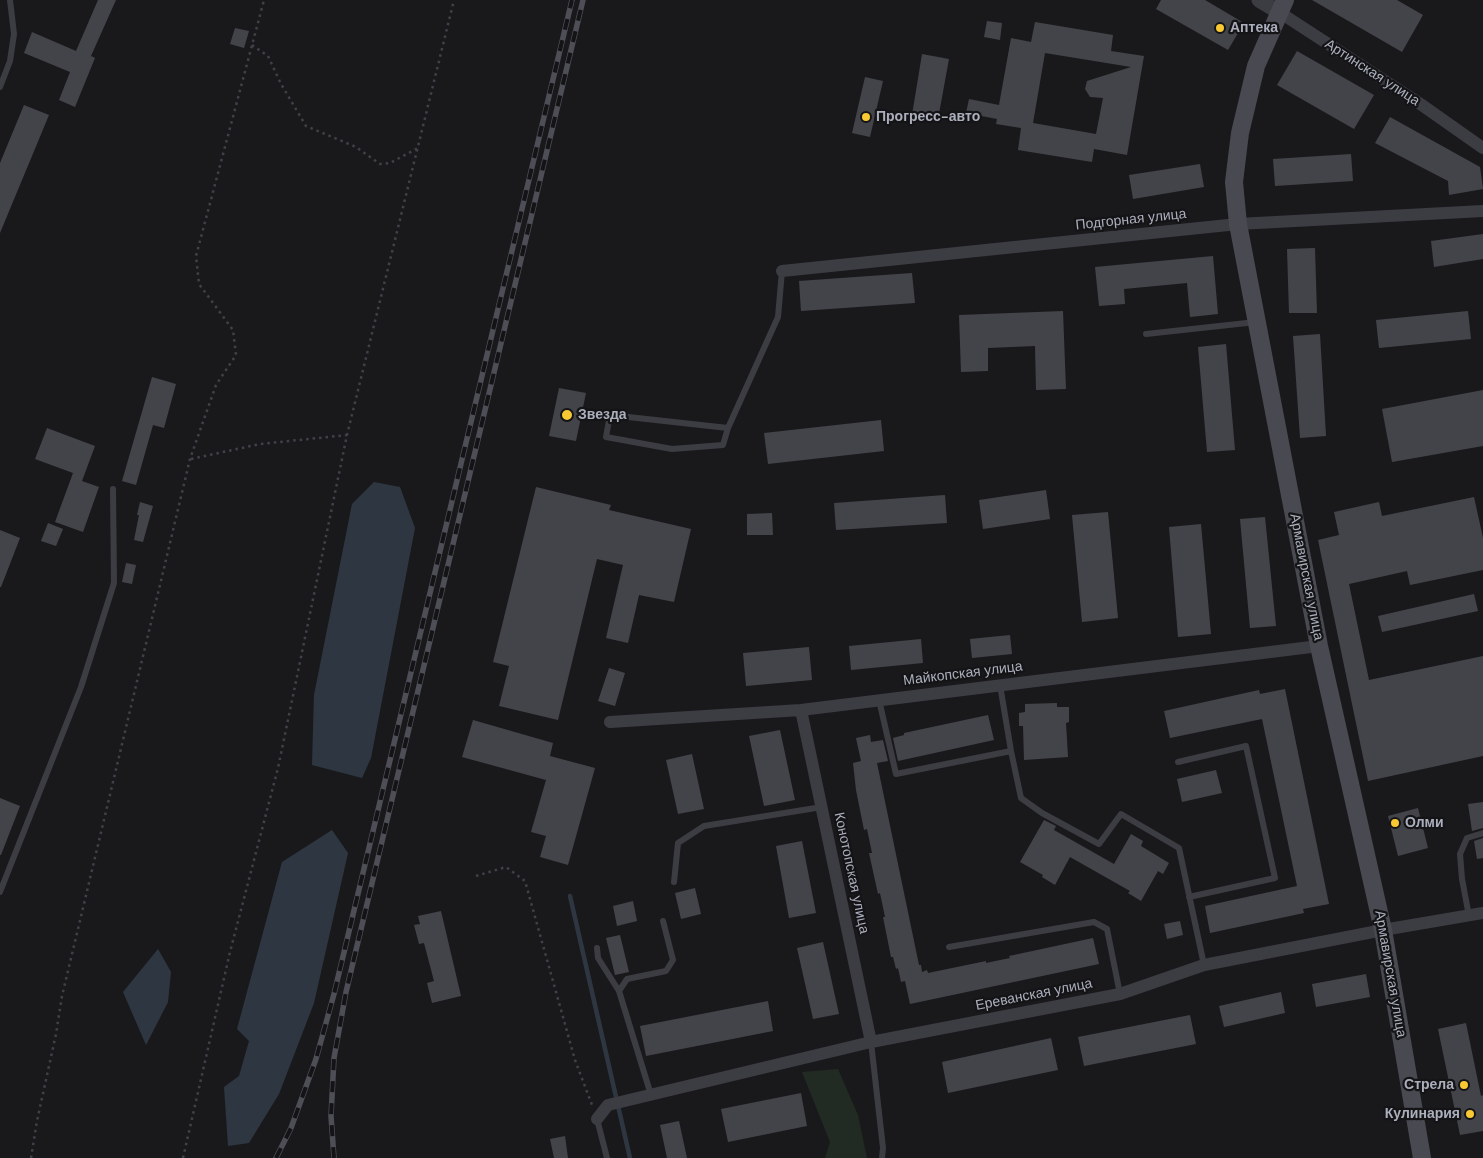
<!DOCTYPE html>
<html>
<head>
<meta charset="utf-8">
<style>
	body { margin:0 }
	canvas { display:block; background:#19191c }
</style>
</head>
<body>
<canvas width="1483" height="1158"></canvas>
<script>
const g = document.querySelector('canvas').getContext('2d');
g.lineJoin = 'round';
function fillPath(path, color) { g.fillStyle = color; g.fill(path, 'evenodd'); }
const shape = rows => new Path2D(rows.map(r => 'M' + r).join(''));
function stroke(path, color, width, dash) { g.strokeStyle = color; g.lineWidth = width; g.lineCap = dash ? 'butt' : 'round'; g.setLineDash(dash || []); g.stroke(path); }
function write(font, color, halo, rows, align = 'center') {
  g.font = font + ' "DM Sans",sans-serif'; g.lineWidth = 4.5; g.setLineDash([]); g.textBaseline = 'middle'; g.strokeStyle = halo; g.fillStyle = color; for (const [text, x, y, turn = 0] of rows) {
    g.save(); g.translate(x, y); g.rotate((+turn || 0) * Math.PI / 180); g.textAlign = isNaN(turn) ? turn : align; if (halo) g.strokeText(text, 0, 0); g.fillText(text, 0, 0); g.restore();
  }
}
fillPath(shape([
	[838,1069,858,1115,867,1158,825,1158,830,1142,802,1072]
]), '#212a23');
fillPath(shape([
	[374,482,400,487,415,528,371,758,362,778,312,765,314,695,352,504],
	[332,830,348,853,314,1003,279,1094,249,1143,228,1146,224,1087,239,1076,249,1041,237,1029,282,862],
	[158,949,171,972,168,1002,146,1045,123,992]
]), '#2e3741');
stroke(shape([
	[570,896,630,1158]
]), '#2e3741', 4.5);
fillPath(shape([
	[98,0,116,0,91,56,95,58,75,107,59,100,70,72,24,53,32,32,76,51],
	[1161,0,1205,0,1244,23,1228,50,1156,9],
	[1312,0,1397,0,1423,15,1402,52],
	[987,21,1002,23,1000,40,984,37],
	[1035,22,1113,35,1111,51,1144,56,1127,155,1094,149,1092,162,1018,150,1021,128,996,124,997,119,966,113,969,99,999,105,1011,38,1031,42],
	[1045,53,1131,67,1087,81,1085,89,1090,97,1103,98,1096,134,1033,123],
	[235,28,249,31,244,48,230,44],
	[1297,51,1374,95,1354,129,1277,85],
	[922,54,949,59,938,119,912,115],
	[865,77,883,81,870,137,852,133],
	[24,105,49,115,0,233,0,163],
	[1390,117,1480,167,1483,189,1449,195,1448,181,1375,143],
	[1351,154,1353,181,1275,186,1273,159],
	[1200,164,1204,187,1133,199,1129,175],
	[1483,234,1483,259,1434,267,1431,241],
	[1315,248,1317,313,1289,313,1287,249],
	[1213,256,1218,314,1190,317,1187,283,1124,289,1125,304,1099,306,1095,267],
	[912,273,915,303,801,311,799,281],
	[1063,311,1066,389,1036,390,1035,346,988,348,988,371,961,372,959,315],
	[1468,311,1471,339,1379,348,1376,320],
	[1320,334,1326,436,1300,438,1293,336],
	[1226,344,1235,450,1207,452,1198,347],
	[152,377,176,384,164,428,153,425,136,485,122,481],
	[559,388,586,393,576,441,549,436],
	[1483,390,1483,446,1392,462,1382,409],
	[881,420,884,451,768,464,764,433],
	[47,428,95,446,82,481,99,487,83,532,55,522,73,473,35,459],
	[536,487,611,505,609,510,691,529,674,602,639,595,628,643,606,638,623,565,597,559,558,720,499,706,509,666,493,662],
	[1046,490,1050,519,983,529,979,500],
	[945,495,947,523,836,530,834,503],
	[1474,497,1483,538,1483,570,1410,585,1407,571,1349,584,1369,680,1483,656,1483,756,1368,781,1318,540,1339,535,1334,512,1379,502,1382,516],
	[140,502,153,506,143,542,134,540,139,515,137,515],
	[1108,512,1118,618,1082,622,1072,515],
	[772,513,773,535,747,535,747,514],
	[1265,517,1276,626,1250,628,1240,519],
	[48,523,63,529,56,546,41,541],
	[1201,524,1211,634,1178,637,1169,527],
	[0,530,20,538,1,587,0,587],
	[126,563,136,565,132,584,122,582],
	[1474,594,1478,611,1382,632,1378,616],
	[1010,635,1012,654,972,658,970,639],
	[921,639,923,663,851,670,849,646],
	[809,647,812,680,746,686,743,653],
	[609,668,625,673,615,706,598,701],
	[1285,689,1329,904,1303,909,1304,913,1210,933,1205,906,1297,886,1262,719,1170,738,1164,711,1259,690,1260,694],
	[1057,703,1057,707,1069,707,1069,722,1066,723,1068,757,1024,760,1023,726,1019,726,1019,713,1025,712,1025,704],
	[988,715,994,740,898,761,893,738,904,735,904,733],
	[473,720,553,743,550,756,595,768,568,865,540,857,546,836,531,832,546,780,462,757],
	[780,730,795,800,764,806,749,736],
	[870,735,871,742,883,740,888,761,877,763,919,965,921,965,922,972,927,970,928,973,986,961,986,963,1010,958,1009,956,1093,938,1099,964,910,1004,905,981,901,982,898,968,896,969,893,957,891,957,883,917,885,917,880,893,878,894,869,853,872,853,867,829,864,830,856,790,853,763,861,761,856,738],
	[692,754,704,809,678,814,666,760],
	[1216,770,1222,793,1182,802,1177,779],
	[0,798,20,806,1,855,0,855],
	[1483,802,1483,828,1472,831,1468,804],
	[1418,808,1428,848,1398,856,1388,816],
	[1044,820,1056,826,1054,830,1114,864,1131,834,1143,841,1141,846,1169,863,1163,874,1158,871,1141,901,1128,893,1130,891,1070,857,1055,885,1042,877,1043,875,1020,862],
	[1483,838,1483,858,1477,859,1474,841],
	[802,841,816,913,789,918,776,846],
	[695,888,701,914,681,919,675,893],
	[633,901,637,921,617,926,613,906],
	[441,911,461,996,432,1003,427,983,434,981,424,943,419,944,414,925,420,924,418,916],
	[1180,921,1183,935,1167,939,1164,924],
	[620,935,629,972,615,975,606,938],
	[823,942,839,1014,813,1019,797,948],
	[1366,974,1370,997,1316,1007,1312,984],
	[1281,992,1285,1013,1224,1027,1219,1006],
	[768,1001,773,1031,646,1056,640,1026],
	[1190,1015,1196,1044,1084,1066,1078,1037],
	[1466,1023,1481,1096,1483,1095,1483,1131,1460,1135,1438,1029],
	[1051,1038,1058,1070,948,1093,942,1062],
	[801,1093,807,1126,728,1142,721,1109],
	[679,1121,687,1158,667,1158,660,1125],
	[565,1136,568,1158,554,1158,550,1139]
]), '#434449');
stroke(shape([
	[252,45,268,56,281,84,306,126,356,147,380,164,390,163,418,148],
	[191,459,260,444,347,435],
	[476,876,506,867,525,881,575,1060,592,1105],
	[31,1158,37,1121,56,1034,62,996,190,459,216,385,236,355,233,330,199,284,196,256,264,0],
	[183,1158,230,952,278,768,347,435,454,0]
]), '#404148', 2.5, [2.5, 4]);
stroke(shape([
	[0,87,10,61,14,34,10,0],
	[1146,334,1256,322],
	[728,428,723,445,672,449,606,437,610,415,728,428,778,317,782,271],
	[1000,685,1011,751,1021,798,1042,813,1099,844,1121,814,1179,848,1204,965],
	[879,700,896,774,1011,751],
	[1178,762,1246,746,1275,878,1189,897],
	[674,882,678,843,704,826,822,807],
	[0,892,81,687,114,583,113,489],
	[1469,916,1462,879,1460,854,1467,838,1483,833],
	[949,947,1094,922,1107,929,1120,994],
	[597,948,598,958,619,991],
	[871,1042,883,1148,882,1158],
	[651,1095,619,991,627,979,666,971,673,960,663,921],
	[597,1119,607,1158]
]), '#3c3c43', 6);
stroke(shape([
	[1279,12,1419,103,1483,148],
	[782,271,1238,224,1483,211],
	[801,710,871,1042],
	[610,722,801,710,1319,646],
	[597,1119,608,1105,871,1042,1120,994,1204,965,1383,930,1483,913]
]), '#3c3c43', 12);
stroke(shape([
	[1259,0,1279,12]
]), '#3c3c43', 15);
stroke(shape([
	[1285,0,1256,66,1240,133,1234,182,1238,224,1319,646,1383,930,1422,1158]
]), '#484951', 18);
const rail = shape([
	[276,1158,291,1128,316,1059,334,994,572,0],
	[334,1158,331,1116,334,1058,346,992,583,0]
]);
stroke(rail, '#4d4e56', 5.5);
stroke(rail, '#141417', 4, [11]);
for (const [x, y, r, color] of [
	[1220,28,5,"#f9c934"],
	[866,117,5,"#f9c934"],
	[567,415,6,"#f9c934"],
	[1395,823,5,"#f9c934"],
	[1464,1085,5,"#f9c934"],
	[1470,1114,5,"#f9c934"]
]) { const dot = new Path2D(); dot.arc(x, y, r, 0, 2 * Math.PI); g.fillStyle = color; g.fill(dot); stroke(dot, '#141417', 2); }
write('bold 14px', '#abafbc', '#141417', [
	["Аптека",1230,28],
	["Прогресс-авто",876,117],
	["Звезда",578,415],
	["Олми",1405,823],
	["Стрела",1454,1085,"right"],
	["Кулинария",1460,1114,"right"]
], 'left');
write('14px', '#abafbc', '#141417', [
	["Артинская улица",1372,73,33],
	["Подгорная улица",1131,220,-6],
	["Армавирская улица",1306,577,79],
	["Майкопская улица",963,674,-7],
	["Конотопская улица",851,873,78],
	["Армавирская улица",1390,974,80],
	["Ереванская улица",1034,995,-11]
]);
</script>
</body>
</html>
